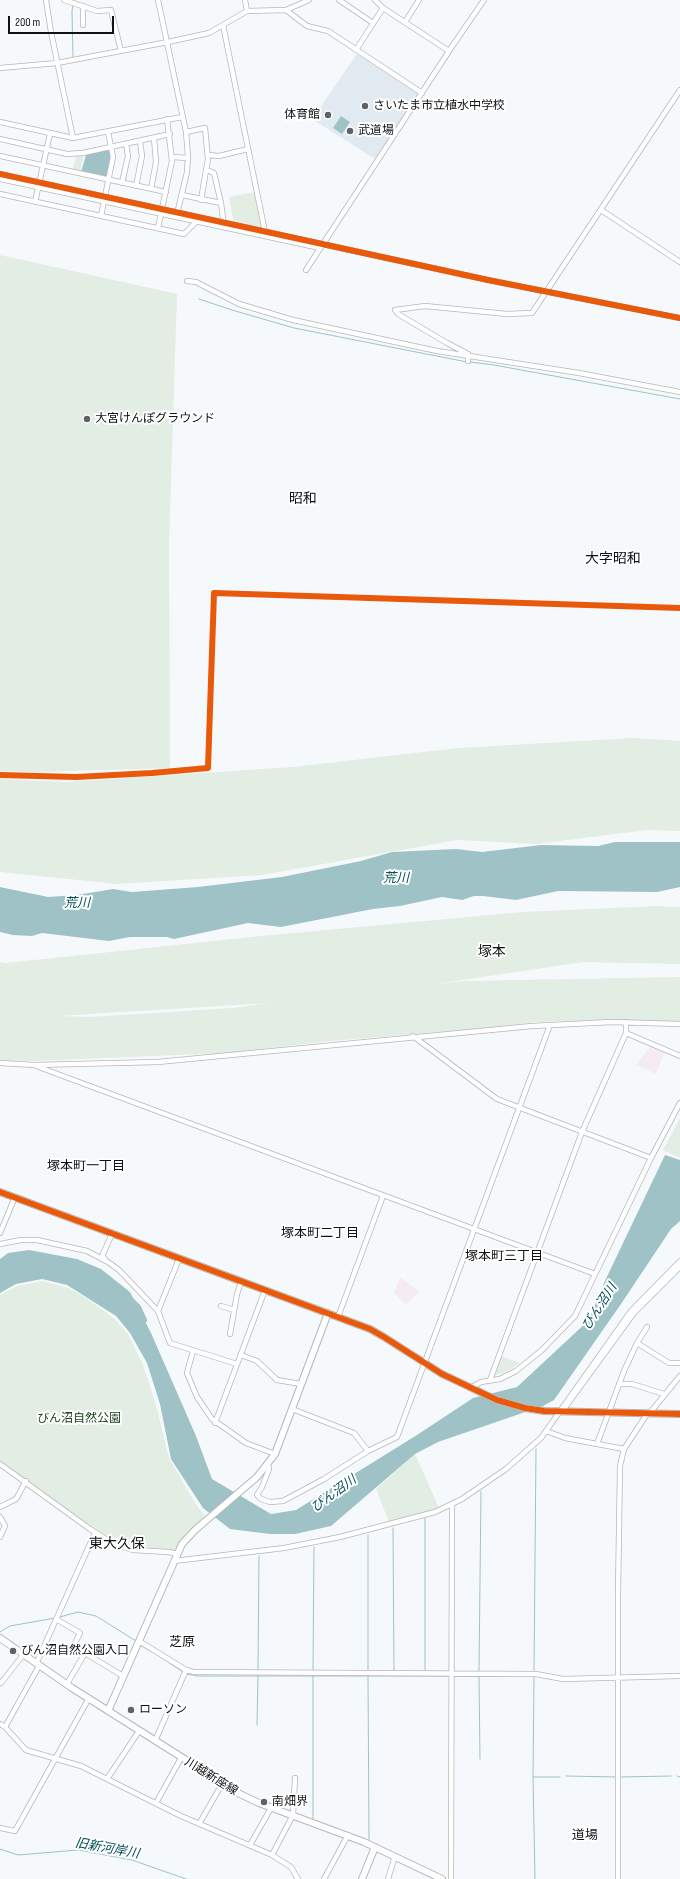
<!DOCTYPE html>
<html>
<head>
<meta charset="utf-8">
<style>
	body { margin:0 }
	#map { position:relative; width:680px; height:1879px; overflow:hidden; background:#f6f9fc; font-family:"Sofia Sans Condensed",sans-serif }
	canvas { display:block }
	.scale { position:absolute; left:8px; top:16px; width:106px; height:18px; box-sizing:border-box; border:2px solid #101214; border-top:0; padding-left:5px; font-size:12px; line-height:14px; white-space:nowrap; color:#101214; -webkit-text-stroke:3px #fff; paint-order:stroke }
</style>
</head>
<body>
<div id="map">
<canvas width="680" height="1879"></canvas>
<div class="scale">200 m</div>
</div>
<script>
const g = document.querySelector('canvas').getContext('2d');
g.lineJoin = 'round';
function fillPath(path, color) { g.fillStyle = color; g.fill(path, 'evenodd'); }
const shape = rows => new Path2D(rows.map(r => 'M' + r).join(''));
function stroke(path, color, width, dash) { g.strokeStyle = color; g.lineWidth = width; g.lineCap = dash ? 'butt' : 'round'; g.setLineDash(dash || []); g.stroke(path); }
function write(font, color, halo, rows, align = 'center') {
  g.font = font + ' "Sofia Sans Condensed","Noto Sans JP",sans-serif'; g.lineWidth = 4; g.setLineDash([]); g.textBaseline = 'middle'; g.strokeStyle = halo; g.fillStyle = color; for (const [text, x, y, turn = 0] of rows) {
    g.save(); g.translate(x, y); g.rotate((+turn || 0) * Math.PI / 180); g.textAlign = isNaN(turn) ? turn : align; if (halo) g.strokeText(text, 0, 0); g.fillText(text, 0, 0); g.restore();
  }
}
fillPath(shape([
	[357,54,418,94,375,159,312,119]
]), '#e1eaf1');
fillPath(shape([
	[651,1045,665,1051,656,1074,636,1065],
	[400,1277,419,1291,406,1305,394,1293]
]), '#f4ecf0');
fillPath(shape([
	[84,155,80,172,73,170,76,156],
	[255,192,264,230,234,223,229,197],
	[0,255,177,294,169,545,170,768,36,772,0,771],
	[634,738,680,741,680,831,647,830,536,844,457,840,262,875,117,884,0,872,0,779,67,782,293,767,458,748],
	[656,906,680,907,680,964,583,962,429,985,463,981,680,977,680,1022,600,1020,536,1022,474,1029,321,1042,227,1053,34,1061,0,1060,0,962,6,963,261,936,523,912],
	[270,1003,232,1008,89,1017,58,1016],
	[680,1118,680,1158,663,1150],
	[43,1281,69,1288,89,1300,115,1319,128,1334,143,1365,156,1405,169,1458,195,1503,206,1517,179,1545,175,1551,140,1549,125,1546,111,1540,0,1461,0,1295,17,1286],
	[501,1356,520,1363,506,1372,494,1376],
	[415,1454,439,1508,389,1522,376,1489]
]), '#e2ede3');
fillPath(shape([
	[341,116,350,122,342,134,333,128],
	[110,149,111,157,106,177,81,172,86,155],
	[615,842,680,842,680,887,657,892,558,891,516,900,483,896,474,896,462,900,442,897,400,906,373,909,281,927,248,923,174,939,167,937,130,937,109,941,42,933,32,936,13,935,0,932,0,887,48,897,77,895,113,889,132,892,198,887,282,877,361,861,392,852,456,849,482,852,541,845,598,846],
	[665,1155,680,1160,680,1221,671,1229,621,1304,554,1400,543,1406,438,1442,415,1454,331,1526,295,1534,270,1534,230,1529,203,1508,171,1459,160,1404,147,1363,130,1333,116,1316,67,1285,42,1279,16,1284,0,1293,0,1259,8,1253,29,1250,77,1259,101,1269,130,1292,151,1333,196,1436,212,1479,271,1514,296,1510,417,1435,473,1398,517,1387,589,1320,604,1283]
]), '#9fc2c7');
stroke(shape([
	[73,58,72,11,73,4],
	[0,176,37,184],
	[40,185,103,199],
	[106,199,160,211],
	[163,212,175,214],
	[323,247,416,267],
	[509,286,543,294],
	[546,294,680,320],
	[199,299,232,310,294,328,467,362],
	[470,362,494,365,680,399],
	[425,1518,425,1671],
	[393,1528,394,1671],
	[368,1535,368,1670],
	[60,1617,78,1612,96,1616,136,1641],
	[0,1632,10,1626,55,1618],
	[140,1645,152,1652],
	[162,1658,183,1672],
	[258,1671,259,1556],
	[313,1671,314,1547],
	[479,1672,481,1491],
	[534,1672,536,1449],
	[187,1674,198,1676,450,1676],
	[368,1675,369,1840],
	[479,1675,480,1759],
	[453,1676,504,1676],
	[534,1676,533,1777,535,1879],
	[257,1725,258,1676],
	[566,1776,615,1777],
	[677,1776,680,1777],
	[533,1777,560,1777],
	[621,1777,671,1776],
	[313,1819,313,1674],
	[0,1849,18,1855,78,1850,132,1860,186,1879]
]), '#9fc2c7', 1);
stroke(shape([
	[132,1301,138,1307,144,1320]
]), '#9fc2c7', 6);
const street = shape([
	[46,0,51,32,73,138],
	[64,0,97,11,111,10,121,51],
	[158,0,186,132,188,156,187,172,177,214],
	[245,0,247,11],
	[339,0,373,23],
	[375,0,383,8,449,51],
	[83,6,83,25],
	[286,10,307,26,328,31,422,93],
	[405,22,419,0],
	[223,25,265,232],
	[356,50,383,8],
	[0,68,57,63,168,42,209,33,247,11,286,10,309,0],
	[0,122,73,138,182,117],
	[186,132,205,128,208,159,201,200],
	[0,139,67,154,83,153,170,134],
	[208,155,219,156,248,149],
	[0,156,166,192],
	[172,157,188,158],
	[207,170,214,173,221,203],
	[0,174,488,280,680,318],
	[0,179,320,248],
	[122,183,128,156,126,144],
	[136,186,142,156,140,141],
	[151,189,156,162,154,138],
	[0,194,184,234,196,222],
	[182,195,221,203,224,225],
	[35,202,50,134],
	[601,210,680,262],
	[101,216,113,157,108,132],
	[158,228,172,161,167,119],
	[306,270,453,45,484,0],
	[187,281,196,282,239,304,293,320,437,351,579,373,680,392],
	[468,361,468,354,447,343,398,314,395,310,425,306,507,314,532,313,680,90],
	[626,1033,680,1056],
	[413,1036,497,1099,651,1158],
	[0,1063,34,1065,158,1062,532,1026,612,1022,680,1024],
	[36,1066,595,1274],
	[0,1233,15,1197],
	[0,1244,21,1240,37,1240,87,1251,108,1262,119,1270,158,1311],
	[105,1259,102,1256,112,1234],
	[179,1259,158,1311,170,1343,237,1364],
	[221,1306,234,1310],
	[338,1317,383,1196],
	[230,1334,237,1294,241,1282],
	[637,1343,669,1363,680,1363],
	[193,1351,187,1373,197,1397,212,1419,246,1443,275,1454],
	[241,1355,257,1361,277,1380,301,1384],
	[490,1380,582,1132,626,1033,626,1022],
	[619,1384,632,1384,664,1394],
	[470,1388,481,1382,500,1379,516,1371,542,1350,575,1316,651,1158,680,1103],
	[292,1409,354,1433,368,1451],
	[564,1409,634,1313,680,1267],
	[649,1414,680,1376],
	[215,1423,265,1290],
	[546,1431,565,1438,624,1449],
	[597,1444,624,1371,637,1343,647,1327],
	[0,1464,90,1529,113,1544,133,1550,169,1552,177,1554],
	[268,1465,269,1469,262,1487,257,1495,261,1499,270,1502,283,1501,324,1479,368,1451,397,1437,550,1025],
	[0,1507,16,1499,26,1481],
	[0,1517,5,1526,0,1537],
	[174,1561,284,1548,340,1537,435,1512,462,1499,506,1469,541,1438,631,1311,680,1261],
	[56,1619,80,1633,74,1645,75,1648,85,1653],
	[139,1641,186,1670,194,1672,536,1674,563,1679,680,1676],
	[36,1664,95,1533],
	[0,1682,1,1683,23,1655],
	[67,1684,85,1653,123,1676],
	[0,1724,5,1727,26,1750,81,1766,181,1816,272,1855,291,1867,298,1879],
	[5,1727,39,1666],
	[155,1741,186,1670],
	[107,1779,139,1731],
	[156,1803,181,1758],
	[199,1824,222,1784],
	[0,1828,15,1831,89,1698],
	[250,1845,271,1808],
	[272,1855,293,1815,295,1778],
	[324,1879,348,1835],
	[388,1879,395,1856],
	[451,1879,452,1504],
	[618,1879,618,1593,620,1466,624,1449,647,1414]
]);
const secondary = shape([
	[0,1192,370,1329,384,1337,442,1374,497,1400,525,1408,544,1411,680,1414],
	[0,1638,72,1688,240,1794,259,1803,364,1842,442,1879],
	[108,1711,182,1544,195,1530,257,1477,275,1454,328,1313],
	[362,1879,375,1847]
]);
stroke(street, '#b5b7b9', 6);
stroke(secondary, '#b5b7b9', 8);
stroke(street, '#fefeff', 4.5);
stroke(secondary, '#fefeff', 6);
stroke(shape([
	[0,174,488,280,680,318],
	[0,775,76,777,152,773,208,768,214,593,680,608],
	[0,1192,370,1329,384,1337,442,1374,497,1400,525,1408,544,1411,680,1414]
]), '#e8590c', 6);
for (const [x, y, r, color] of [
	[365,106,4,"#606365"],
	[328,115,4,"#606365"],
	[350,131,4,"#606365"],
	[87,419,4,"#606365"],
	[13,1651,4,"#606365"],
	[131,1710,4,"#606365"],
	[264,1802,4,"#606365"]
]) { const dot = new Path2D(); dot.arc(x, y, r, 0, 2 * Math.PI); g.fillStyle = color; g.fill(dot); stroke(dot, '#fff', 1.5); }
write('12px', '#101214', '#fff', [
	["さいたま市立植水中学校",373,106],
	["体育館",320,115,"right"],
	["武道場",358,131],
	["大宮けんぽグラウンド",95,419],
	["びん沼自然公園入口",21,1651],
	["ローソン",139,1710],
	["南畑界",272,1802]
], 'left');
write('12px', '#1d451c', '#fff', [
	["びん沼自然公園",79,1419]
]);
write('12px', '#101214', '#fff', [
	["川越新座線",211,1777,32]
]);
write('italic 13px', '#014e55', '#fff', [
	["荒川",396,879],
	["荒川",77,904],
	["びん沼川",600,1307,-57],
	["びん沼川",334,1494,-36],
	["旧新河岸川",107,1849,10]
]);
write('13px', '#101214', '#fff', [
	["塚本町一丁目",86,1167],
	["塚本町二丁目",320,1234],
	["塚本町三丁目",504,1257],
	["芝原",182,1643],
	["道場",585,1836]
]);
write('14px', '#101214', '#fff', [
	["昭和",303,499],
	["大字昭和",613,559],
	["塚本",492,952],
	["東大久保",117,1544]
]);
</script>
</body>
</html>
